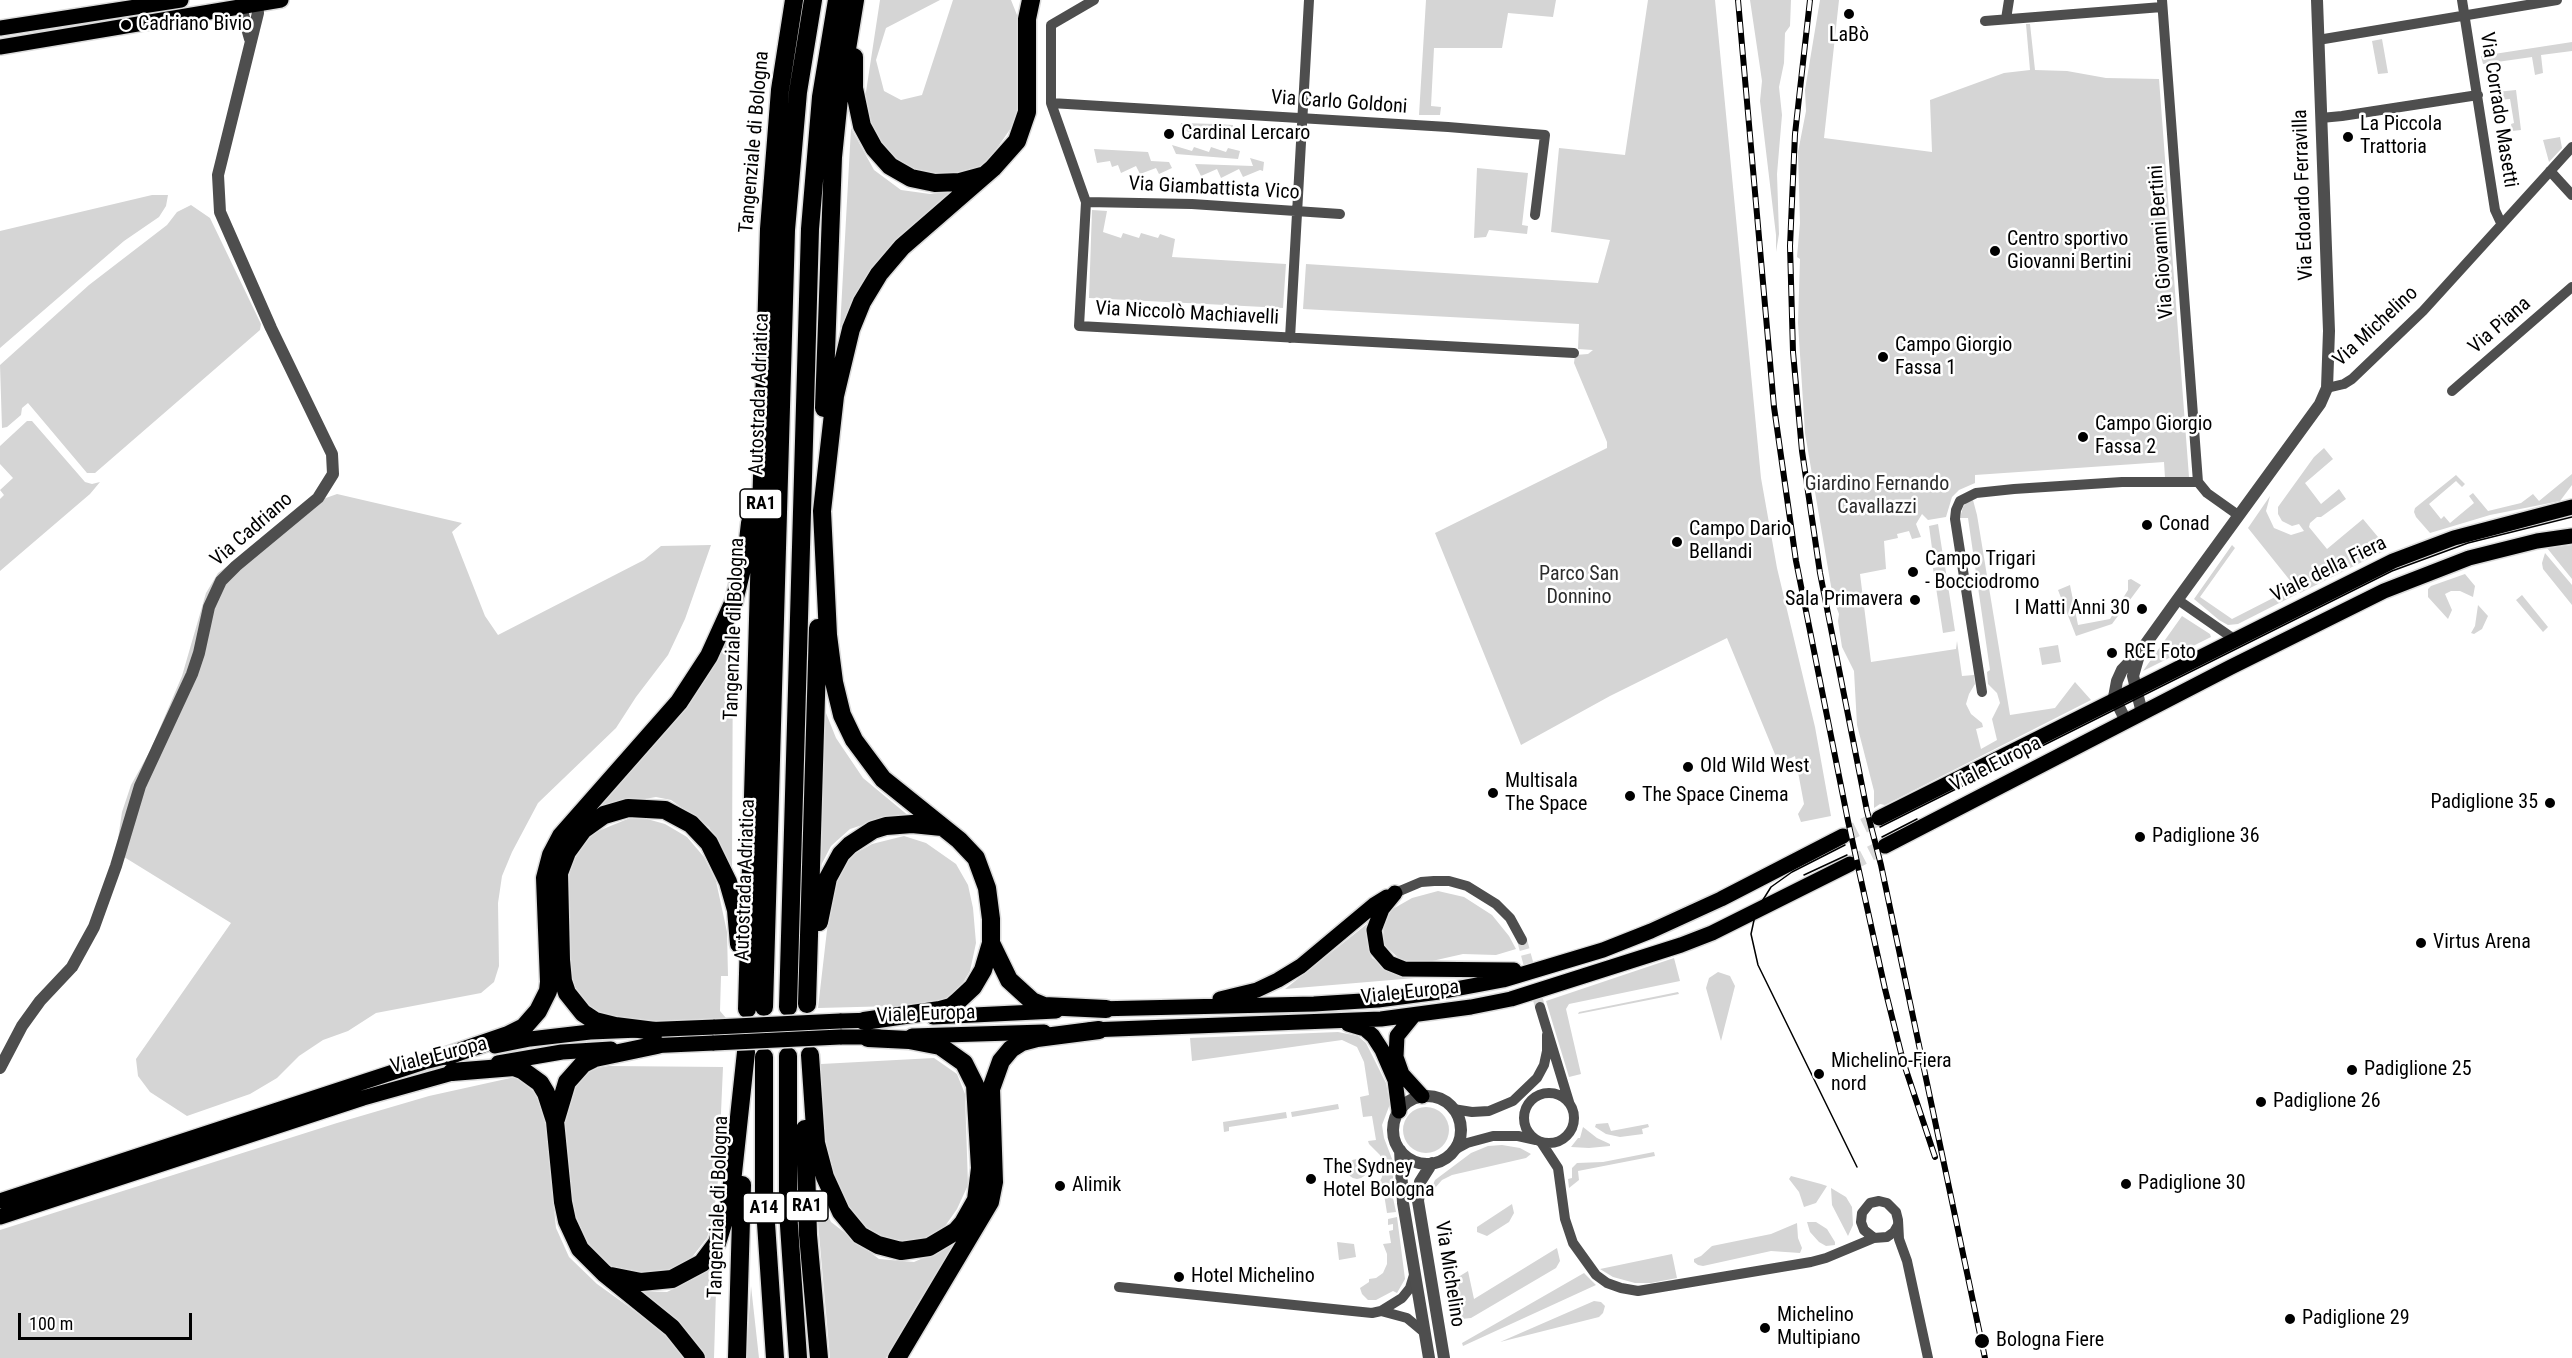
<!DOCTYPE html>
<html>
<head>
<meta charset="utf-8">
<style>
	body { margin:0 }
	#map { position:relative; width:2572px; height:1358px; overflow:hidden; background:#fff; font-family:"Roboto Condensed",sans-serif }
	canvas { display:block }
	.scale { position:absolute; left:18px; top:1313px; width:174px; height:27px; box-sizing:border-box; border:3px solid #000; border-top:0; padding-left:8px; font-size:18px; line-height:21px; white-space:nowrap; color:#000; -webkit-text-stroke:4px #fff; paint-order:stroke }
</style>
</head>
<body>
<div id="map">
<canvas width="2572" height="1358"></canvas>
<div class="scale">100 m</div>
</div>
<script>
const g = document.querySelector('canvas').getContext('2d');
g.lineJoin = 'round';
function fillPath(path, color) { g.fillStyle = color; g.fill(path, 'evenodd'); }
const shape = rows => new Path2D(rows.map(r => 'M' + r).join(''));
function stroke(path, color, width, dash) { g.strokeStyle = color; g.lineWidth = width; g.lineCap = dash ? 'butt' : 'round'; g.setLineDash(dash || []); g.stroke(path); }
function write(font, color, halo, rows, align = 'center') {
  g.font = font + ' "Roboto Condensed",sans-serif'; g.lineWidth = 5; g.setLineDash([]); g.textBaseline = 'middle'; g.strokeStyle = halo; g.fillStyle = color; for (const [text, x, y, turn = 0] of rows) {
    g.save(); g.translate(x, y); g.rotate((+turn || 0) * Math.PI / 180); g.textAlign = isNaN(turn) ? turn : align; if (halo) g.strokeText(text, 0, 0); g.fillText(text, 0, 0); g.restore();
  }
}
fillPath(shape([
	[880,0,940,0,886,28,876,60,884,91,901,100,922,95,953,0,1011,0,1017,15,1020,102,1011,128,986,164,959,176,926,178,900,167,876,141,864,105],
	[1426,0,1556,0,1553,17,1508,13,1502,48,1434,48,1431,106,1441,107,1440,115,1419,115],
	[1648,0,1715,0,1761,478,1777,568,1815,727,1831,816,1801,822,1798,814,1804,804,1795,756,1779,764,1727,638,1610,696,1521,745,1435,533,1607,448,1607,442,1574,363,1575,355,1588,354,1593,350,1578,349,1579,324,1303,309,1306,264,1598,283,1610,240,1551,232,1559,148,1625,155],
	[1750,0,1791,0,1790,26,1785,33,1784,63,1779,87,1782,115,1777,174,1779,234,1776,252,1776,235,1760,101,1762,81],
	[1820,0,1839,0,1824,138,1932,152,1930,100,2004,73,2030,70,2026,24,2030,24,2035,70,2067,71,2106,78,2159,79,2189,477,2165,478,2164,462,1975,475,1975,483,1959,490,1952,497,1946,517,1928,520,1922,514,1916,524,1921,537,1912,539,1909,531,1897,534,1898,538,1884,541,1886,569,1860,574,1871,662,1956,649,1957,641,1962,676,1974,675,1975,684,1969,694,1966,704,1971,714,1982,723,1983,727,1976,729,1981,749,1997,740,1992,719,2000,703,1997,693,1988,684,1987,672,1990,670,1968,518,1960,518,1963,507,1967,502,1973,500,1977,515,2010,715,2055,708,2075,682,2091,700,1885,805,1880,804,1874,808,1874,791,1857,725,1854,671,1842,647,1838,621,1839,614,1833,598,1805,433,1798,323,1800,259,1797,257,1800,223,1798,152,1806,111,1805,90],
	[2382,39,2388,73,2378,74,2372,41],
	[2572,42,2572,51,2541,55,2543,73,2535,75,2532,57,2483,64,2481,56],
	[2516,90,2521,130,2512,131,2511,124,2514,123,2510,99,2498,100,2496,92],
	[1181,123,1216,124,1233,125,1231,135,1215,130,1213,134,1197,129,1195,134,1180,129],
	[851,128,874,170,901,190,930,194,954,191,905,231,866,278,840,329],
	[2560,137,2562,148,2549,162,2543,140],
	[1172,145,1192,151,1194,147,1209,152,1211,147,1226,152,1228,148,1240,151,1238,159,1176,154],
	[1094,149,1148,152,1151,161,1169,162,1172,168,1159,174,1156,168,1140,174,1136,166,1121,173,1118,165,1112,167,1110,161,1097,163],
	[1250,158,1264,162,1263,171,1260,170,1243,177,1239,169,1221,178,1217,169,1201,176,1195,164,1253,166],
	[1477,168,1528,173,1522,225,1528,226,1527,234,1489,230,1486,237,1474,238],
	[152,195,168,195,166,206,159,217,124,241,0,348,0,231],
	[191,205,210,218,261,324,260,330,95,473,87,473,28,403,22,408,21,415,7,427,2,428,0,365,89,285,167,225,177,212],
	[1092,210,1107,211,1103,232,1121,238,1123,233,1139,238,1141,233,1158,238,1160,234,1175,239,1172,257,1286,264,1283,308,1089,298],
	[27,421,32,421,85,482,92,484,100,482,90,494,0,571,0,499,4,495,0,490,13,478,0,464,0,446],
	[2324,448,2333,459,2305,483,2321,504,2339,489,2346,499,2321,517,2317,517,2310,523,2309,527,2327,549,2363,519,2388,549,2300,593,2248,528,2270,496,2266,511,2274,528,2291,535,2304,531,2299,524,2292,526,2282,521,2278,514,2278,507,2314,457],
	[2572,474,2572,485,2560,501,2490,515,2430,533,2416,517,2414,512,2415,508,2456,475,2465,484,2462,487,2456,481,2429,504,2441,519,2444,516,2450,523,2474,503,2469,496,2473,493,2488,511,2521,503,2533,494,2539,501],
	[337,494,462,523,452,532,485,616,498,635,644,560,661,546,711,545,685,619,668,655,636,697,616,728,538,803,512,852,502,876,498,903,499,966,494,982,481,993,376,1013,348,1031,323,1040,299,1056,277,1078,250,1094,187,1116,150,1092,138,1076,136,1059,231,923,116,852,122,812,131,785,150,751,182,676,206,593,218,573,312,503],
	[1938,524,1944,562,1934,563,1929,526],
	[2232,545,2235,548,2200,597,2232,619,2277,596,2290,586,2297,594,2238,624,2228,625,2219,620,2194,599],
	[2572,545,2572,579,2547,548],
	[2545,553,2572,585,2572,605,2543,569,2542,563],
	[1945,566,1955,631,1943,633,1933,568],
	[2465,574,2475,586,2473,597,2460,591,2451,591,2445,594,2452,610,2448,619,2428,597,2428,589,2431,586],
	[2131,579,2141,585,2112,624,2076,636,2058,590,2070,585,2078,625,2110,619,2128,590,2128,580],
	[2522,595,2548,627,2543,632,2516,600],
	[2478,605,2488,616,2482,629,2474,634,2471,633,2475,626],
	[2182,616,2210,634,2211,637,2143,671],
	[733,624,732,871,709,827,671,800,656,797,599,807,685,707],
	[2058,645,2061,662,2042,665,2039,648],
	[820,698,836,738,863,778,910,817,881,819,850,829,831,846,817,873],
	[630,818,647,819,665,824,687,837,704,857,716,881,727,932,728,976,721,976,720,1011,726,1018,629,1022,603,1015,581,1000,572,984,567,874,574,851,591,834],
	[904,836,926,843,956,864,968,885,973,908,976,943,970,971,958,991,934,1005,818,1008,832,887,849,857,872,844],
	[1438,891,1464,897,1492,915,1509,936,1516,949,1496,955,1463,954,1432,961,1402,961,1384,945,1383,924,1391,910,1412,898],
	[1367,924,1366,937,1372,958,1397,975,1427,977,1285,989],
	[1674,958,1680,981,1569,1004,1566,1009,1581,1074,1569,1077,1546,1001],
	[1718,972,1730,976,1735,986,1721,1041,1706,988,1709,978],
	[1678,992,1679,994,1578,1014,1579,1012],
	[1338,1032,1358,1036,1366,1043,1386,1083,1390,1104,1382,1125,1384,1138,1394,1164,1392,1193,1396,1212,1387,1213,1384,1194,1376,1195,1377,1187,1382,1177,1383,1163,1380,1155,1369,1144,1368,1141,1376,1140,1372,1116,1363,1117,1360,1097,1369,1095,1364,1062,1357,1047,1342,1040,1192,1061,1190,1038],
	[934,1058,957,1074,965,1094,968,1185,957,1209,943,1229,930,1238,908,1242,891,1242,868,1231,847,1209,831,1178,820,1126,821,1064],
	[609,1066,723,1067,718,1181,713,1219,707,1238,689,1261,657,1276,616,1271,593,1256,572,1216,563,1118,568,1094,585,1070],
	[515,1077,533,1091,544,1110,556,1228,569,1257,597,1284,667,1334,683,1358,0,1358,0,1230,337,1123,429,1096],
	[1338,1104,1339,1109,1292,1117,1291,1112],
	'1403 1130a23 23 0 1 1 46 0a23 23 0 1 1-46 0Z',
	[1286,1112,1287,1118,1229,1127,1229,1131,1224,1132,1223,1122],
	[1608,1123,1611,1131,1648,1124,1649,1127,1642,1129,1643,1134,1620,1137,1606,1134,1595,1127,1596,1124],
	[1583,1127,1597,1138,1610,1144,1610,1146,1589,1148,1571,1147,1578,1138,1580,1138],
	[1502,1145,1520,1148,1531,1154,1526,1158,1452,1175,1442,1180,1428,1196,1435,1180,1471,1153,1488,1146],
	[1654,1152,1655,1156,1578,1171,1579,1180,1569,1188,1568,1179,1572,1178,1572,1168,1577,1163,1603,1162],
	'1347 1169a10 10 0 1 1 20 0a10 10 0 1 1-20 0Z',
	[1791,1176,1821,1184,1827,1186,1816,1203,1804,1207,1799,1192,1789,1179],
	[1831,1188,1846,1197,1852,1207,1853,1225,1848,1236,1832,1205],
	[815,1189,831,1222,879,1259,914,1262,955,1244,917,1304,886,1358,830,1358],
	[1512,1204,1514,1213,1509,1222,1487,1236,1477,1232,1477,1227],
	[1397,1217,1405,1279,1397,1293,1393,1291,1376,1300,1368,1300,1362,1294,1360,1288,1369,1282,1369,1279,1376,1278,1383,1273,1387,1264,1387,1254,1383,1244,1391,1243,1389,1231,1393,1230,1393,1224,1388,1225,1388,1219],
	[1807,1222,1816,1222,1827,1229,1835,1242,1835,1245,1826,1246,1819,1242,1810,1232],
	[1797,1223,1798,1238,1802,1248,1800,1253,1771,1251,1703,1266,1698,1265,1694,1262,1694,1259,1701,1256,1712,1246,1771,1234],
	[1337,1242,1354,1244,1356,1257,1339,1260],
	[1557,1248,1560,1261,1556,1268,1471,1318,1461,1319,1458,1315,1452,1283,1455,1279,1468,1271,1474,1299],
	[1672,1254,1677,1278,1651,1283,1635,1283,1613,1277,1600,1269],
	[717,1258,714,1358,702,1358,634,1291,667,1292,689,1281],
	[1584,1273,1596,1285,1463,1346,1462,1343],
	[751,1286,759,1358,746,1358],
	[1594,1301,1601,1302,1605,1306,1603,1313,1599,1317,1500,1342]
]), '#d5d5d5');
stroke(shape([
	[1522,940,1540,1007]
]), '#d9d9d9', 10, [10, 5]);
stroke(shape([
	[1843,836,1879,818],
	[1850,864,1885,846]
]), '#d9d9d9', 15, [15, 8]);
const primary = shape([
	[0,28,181,0],
	[0,47,281,0],
	[1879,818,2393,561,2454,538,2572,507],
	[1885,846,2231,667,2384,591,2469,558,2537,541,2572,536],
	[1395,893,1382,909,1374,930,1377,949,1389,963,1404,969,1514,970],
	[1220,999,1257,990,1278,980,1301,966,1374,905,1387,897],
	[1095,1009,1314,1004,1378,1000,1439,992,1503,980,1603,950,1651,931,1721,899,1843,836],
	[1414,1015,1397,1036,1396,1057,1402,1074,1422,1096],
	[933,1017,1056,1011],
	[840,1021,876,1020],
	[1348,1024,1365,1029,1373,1036,1382,1050,1395,1080,1399,1111],
	[1089,1030,1381,1019,1471,1007,1511,999,1681,945,1712,933,1850,864],
	[912,1036,1044,1032],
	[840,1037,879,1037],
	[495,1046,530,1039,590,1032,715,1027],
	[647,1046,714,1043],
	[498,1063,562,1052,611,1049],
	[0,1201,424,1062,457,1054],
	[0,1217,363,1098,463,1070]
]);
const motorway = shape([
	[854,57,854,88,862,126,874,148,890,166,911,178,935,183,960,182,982,176],
	[824,408,833,157,839,98,855,0],
	[819,922,828,878,841,854,850,845,873,830,886,826,912,824,942,827],
	[991,943,1009,980,1032,1001,1044,1006,1106,1009],
	[807,1004,818,628],
	[764,1007,786,230,798,92,813,0],
	[788,1007,810,229,821,97,837,0],
	[747,1009,769,229,780,90,794,0],
	[864,1021,940,1010,951,1007,958,1001,973,987,983,970,991,943,991,919,987,888,976,858,959,840,883,779,854,740,842,715,834,682,828,635,822,511,835,396,851,329,862,302,879,274,902,247,993,168,1017,141,1027,112,1027,19,1031,0],
	[655,1031,615,1026,595,1021,583,1013,567,993,563,981,561,960,559,873,567,852,583,830,604,815,628,808,665,810,691,824,709,843,728,882,736,910,739,944],
	[810,1055,816,1143,825,1177,841,1212,860,1235,878,1245,901,1251,929,1247,956,1231,963,1223,976,1200,980,1168,975,1085,964,1063,940,1046,909,1040,868,1038],
	[447,1056,508,1035,524,1027,538,1011,548,991,549,982,545,878,551,855,561,836,679,702,709,656,734,601,747,549,750,523],
	[788,1056,788,1211,798,1358],
	[764,1057,764,1193,775,1358],
	[452,1072,514,1067,522,1070,540,1083,546,1093,555,1121,563,1202,567,1221,580,1249,604,1273,672,1328,696,1358],
	[556,1119,567,1082,583,1064,595,1058,657,1045],
	[805,1129,808,1235,819,1358],
	[611,1276,641,1282,672,1279,702,1263,717,1243,730,1201,746,1052],
	[737,1358,742,1185],
	[897,1358,990,1202,994,1182,991,1089,1001,1061,1011,1049,1022,1042,1037,1038,1099,1030]
]);
stroke(primary, '#dbdbdb', 18);
stroke(motorway, '#dbdbdb', 21);
stroke(shape([
	[1094,0,1051,25,1051,103,1086,202,1079,326,1574,353],
	[2162,0,2198,482,2207,493,2238,515],
	[2462,0,2495,210,2501,223],
	[2006,19,2009,0],
	[1985,21,2162,7],
	[2318,40,2557,0],
	[1051,103,1448,127,1545,135,1535,215],
	[2321,118,2342,116,2478,95],
	[2550,171,2572,195],
	[1086,202,1192,204,1340,214],
	[1290,338,1309,0],
	[2327,388,2344,384,2352,379,2423,311,2572,147],
	[2452,391,2572,287],
	[2178,600,2234,639],
	[1982,692,1955,519,1956,510,1960,501,1976,493,2014,489,2122,482,2198,482],
	[1395,893,1421,882,1434,881,1449,881,1467,886,1496,904,1510,918,1522,940],
	[1540,1007,1569,1102],
	'1524 1118a25 25 0 1 1 50 0a25 25 0 1 1-50 0Z',
	[1453,1109,1472,1112,1489,1111,1513,1101,1537,1078,1544,1065,1547,1051,1547,1035],
	[1541,1142,1558,1168,1565,1219,1573,1243,1596,1275,1607,1283,1621,1288,1638,1291,1811,1262,1826,1258,1874,1238],
	[1454,1150,1467,1143,1493,1136,1518,1136,1536,1140],
	[1898,1225,1894,1232,1887,1237,1874,1238,1864,1230,1861,1222,1862,1213,1870,1203,1879,1201,1887,1203,1896,1212,1898,1220,1899,1239,1907,1261,1928,1358],
	[1119,1287,1372,1313,1381,1311,1402,1298,1410,1288,1414,1275],
	[1381,1311,1407,1318,1425,1333]
]), '#4e4e4e', 10);
stroke(shape([
	[242,0,241,7,250,39],
	[2139,655,2133,676,2142,713],
	[2126,721,2114,697,2117,681,2122,670,2142,649,2175,603,2320,404,2327,388,2329,331,2317,0],
	[0,1068,22,1026,40,1001,72,967,94,927,116,866,140,786,192,674,199,653,209,607,221,581,236,566,318,498,333,474,332,454,271,328,220,212,218,175,258,13,257,4],
	'1393 1130a34 34 0 1 1 68 0a34 34 0 1 1-68 0Z',
	[1400,1150,1403,1203,1429,1358],
	[1432,1163,1420,1182,1418,1201,1444,1358]
]), '#4e4e4e', 12);
stroke(primary, '#000', 15);
stroke(motorway, '#000', 18);
stroke(shape([
	[1880,827,2392,571,2468,543,2572,517],
	[1882,837,1917,819],
	[1845,845,1792,872,1771,887,1756,911,1751,934,1758,965,1857,1167],
	[1804,875,1847,855]
]), '#000', 1.5);
const rail = shape([
	[1738,0,1774,407,1796,561,1848,821,1885,989,1903,1061,1935,1157],
	[1810,0,1795,134,1790,246,1793,352,1802,451,1820,573,1867,811,1881,865,1985,1358]
]);
stroke(rail, '#000', 6);
stroke(rail, '#fff', 4, [11]);
const primaryBridge = shape([
	[715,1027,840,1021],
	[714,1043,840,1037]
]);
stroke(primaryBridge, '#dbdbdb', 18, []);
stroke(primaryBridge, '#000', 15);
for (const [x, y, r, color] of [
	[1849,14,6,"#000"],
	[126,25,6,"#000"],
	[1169,134,6,"#000"],
	[2348,137,6,"#000"],
	[1995,251,6,"#000"],
	[1883,357,6,"#000"],
	[2083,437,6,"#000"],
	[2147,525,6,"#000"],
	[1677,542,6,"#000"],
	[1913,572,6,"#000"],
	[1915,600,6,"#000"],
	[2142,609,6,"#000"],
	[2112,653,6,"#000"],
	[1688,767,6,"#000"],
	[1493,793,6,"#000"],
	[1630,796,6,"#000"],
	[2550,803,6,"#000"],
	[2140,837,6,"#000"],
	[2421,943,6,"#000"],
	[2352,1070,6,"#000"],
	[1819,1074,6,"#000"],
	[2261,1102,6,"#000"],
	[1311,1179,6,"#000"],
	[2126,1184,6,"#000"],
	[1060,1186,6,"#000"],
	[1179,1277,6,"#000"],
	[2290,1319,6,"#000"],
	[1765,1328,6,"#000"],
	[1982,1341,8,"#000"]
]) { const dot = new Path2D(); dot.arc(x, y, r, 0, 2 * Math.PI); g.fillStyle = color; g.fill(dot); stroke(dot, '#fff', 2); }
for (const [x, y, w] of [
	[761,504,42],
	[807,1206,42],
	[764,1208,42]
]) { const box = new Path2D(); box.roundRect(x - w / 2, y - 15, w, 30, 4.5); g.fillStyle = '#fff'; g.fill(box); stroke(box, '#000', 1.5); }
write('bold 18px', '#000', null, [
	["RA1",761,504],
	["RA1",807,1206],
	["A14",764,1208]
]);
write('20px', '#000', '#fff', [
	["Cadriano Bivio",138,25],
	["LaBò",1849,36,"center"],
	["La Piccola",2360,125],
	["Trattoria",2360,148],
	["Cardinal Lercaro",1181,134],
	["Centro sportivo",2007,240],
	["Giovanni Bertini",2007,263],
	["Campo Giorgio",1895,346],
	["Fassa 1",1895,369],
	["Campo Giorgio",2095,425],
	["Fassa 2",2095,448],
	["Conad",2159,525],
	["Campo Dario",1689,530],
	["Bellandi",1689,553],
	["Campo Trigari",1925,560],
	["- Bocciodromo",1925,583],
	["Sala Primavera",1903,600,"right"],
	["I Matti Anni 30",2130,609,"right"],
	["RCE Foto",2124,653],
	["Old Wild West",1700,767],
	["Multisala",1505,782],
	["The Space",1505,805],
	["The Space Cinema",1642,796],
	["Padiglione 35",2538,803,"right"],
	["Padiglione 36",2152,837],
	["Virtus Arena",2433,943],
	["Michelino-Fiera",1831,1062],
	["nord",1831,1085],
	["Padiglione 25",2364,1070],
	["Padiglione 26",2273,1102],
	["The Sydney",1323,1168],
	["Hotel Bologna",1323,1191],
	["Padiglione 30",2138,1184],
	["Alimik",1072,1186],
	["Hotel Michelino",1191,1277],
	["Michelino",1777,1316],
	["Multipiano",1777,1339],
	["Padiglione 29",2302,1319],
	["Bologna Fiere",1996,1341]
], 'left');
write('20px', '#000', '#fff', [
	["Via Carlo Goldoni",1339,103,4],
	["Via Corrado Masetti",2498,110,81],
	["Tangenziale di Bologna",755,142,-85],
	["Via Giambattista Vico",1214,189,3],
	["Via Edoardo Ferravilla",2304,195,-92],
	["Via Giovanni Bertini",2162,242,-94],
	["Via Niccolò Machiavelli",1187,314,3],
	["Via Piana",2500,326,-41],
	["Via Michelino",2376,327,-43],
	["Autostrada Adriatica",760,394,-88],
	["Via Cadriano",252,530,-41],
	["Viale della Fiera",2329,570,-26],
	["Tangenziale di Bologna",735,629,-88],
	["Viale Europa",1996,765,-27],
	["Autostrada Adriatica",746,880,-88],
	["Viale Europa",1410,993,-6],
	["Viale Europa",926,1015,-2],
	["Viale Europa",439,1056,-14],
	["Tangenziale di Bologna",719,1207,-88],
	["Via Michelino",1449,1274,81]
]);
write('20px', '#2c2c2c', '#fff', [
	["Giardino Fernando",1877,485],
	["Cavallazzi",1877,508],
	["Parco San",1579,575],
	["Donnino",1579,598]
]);
</script>
</body>
</html>
